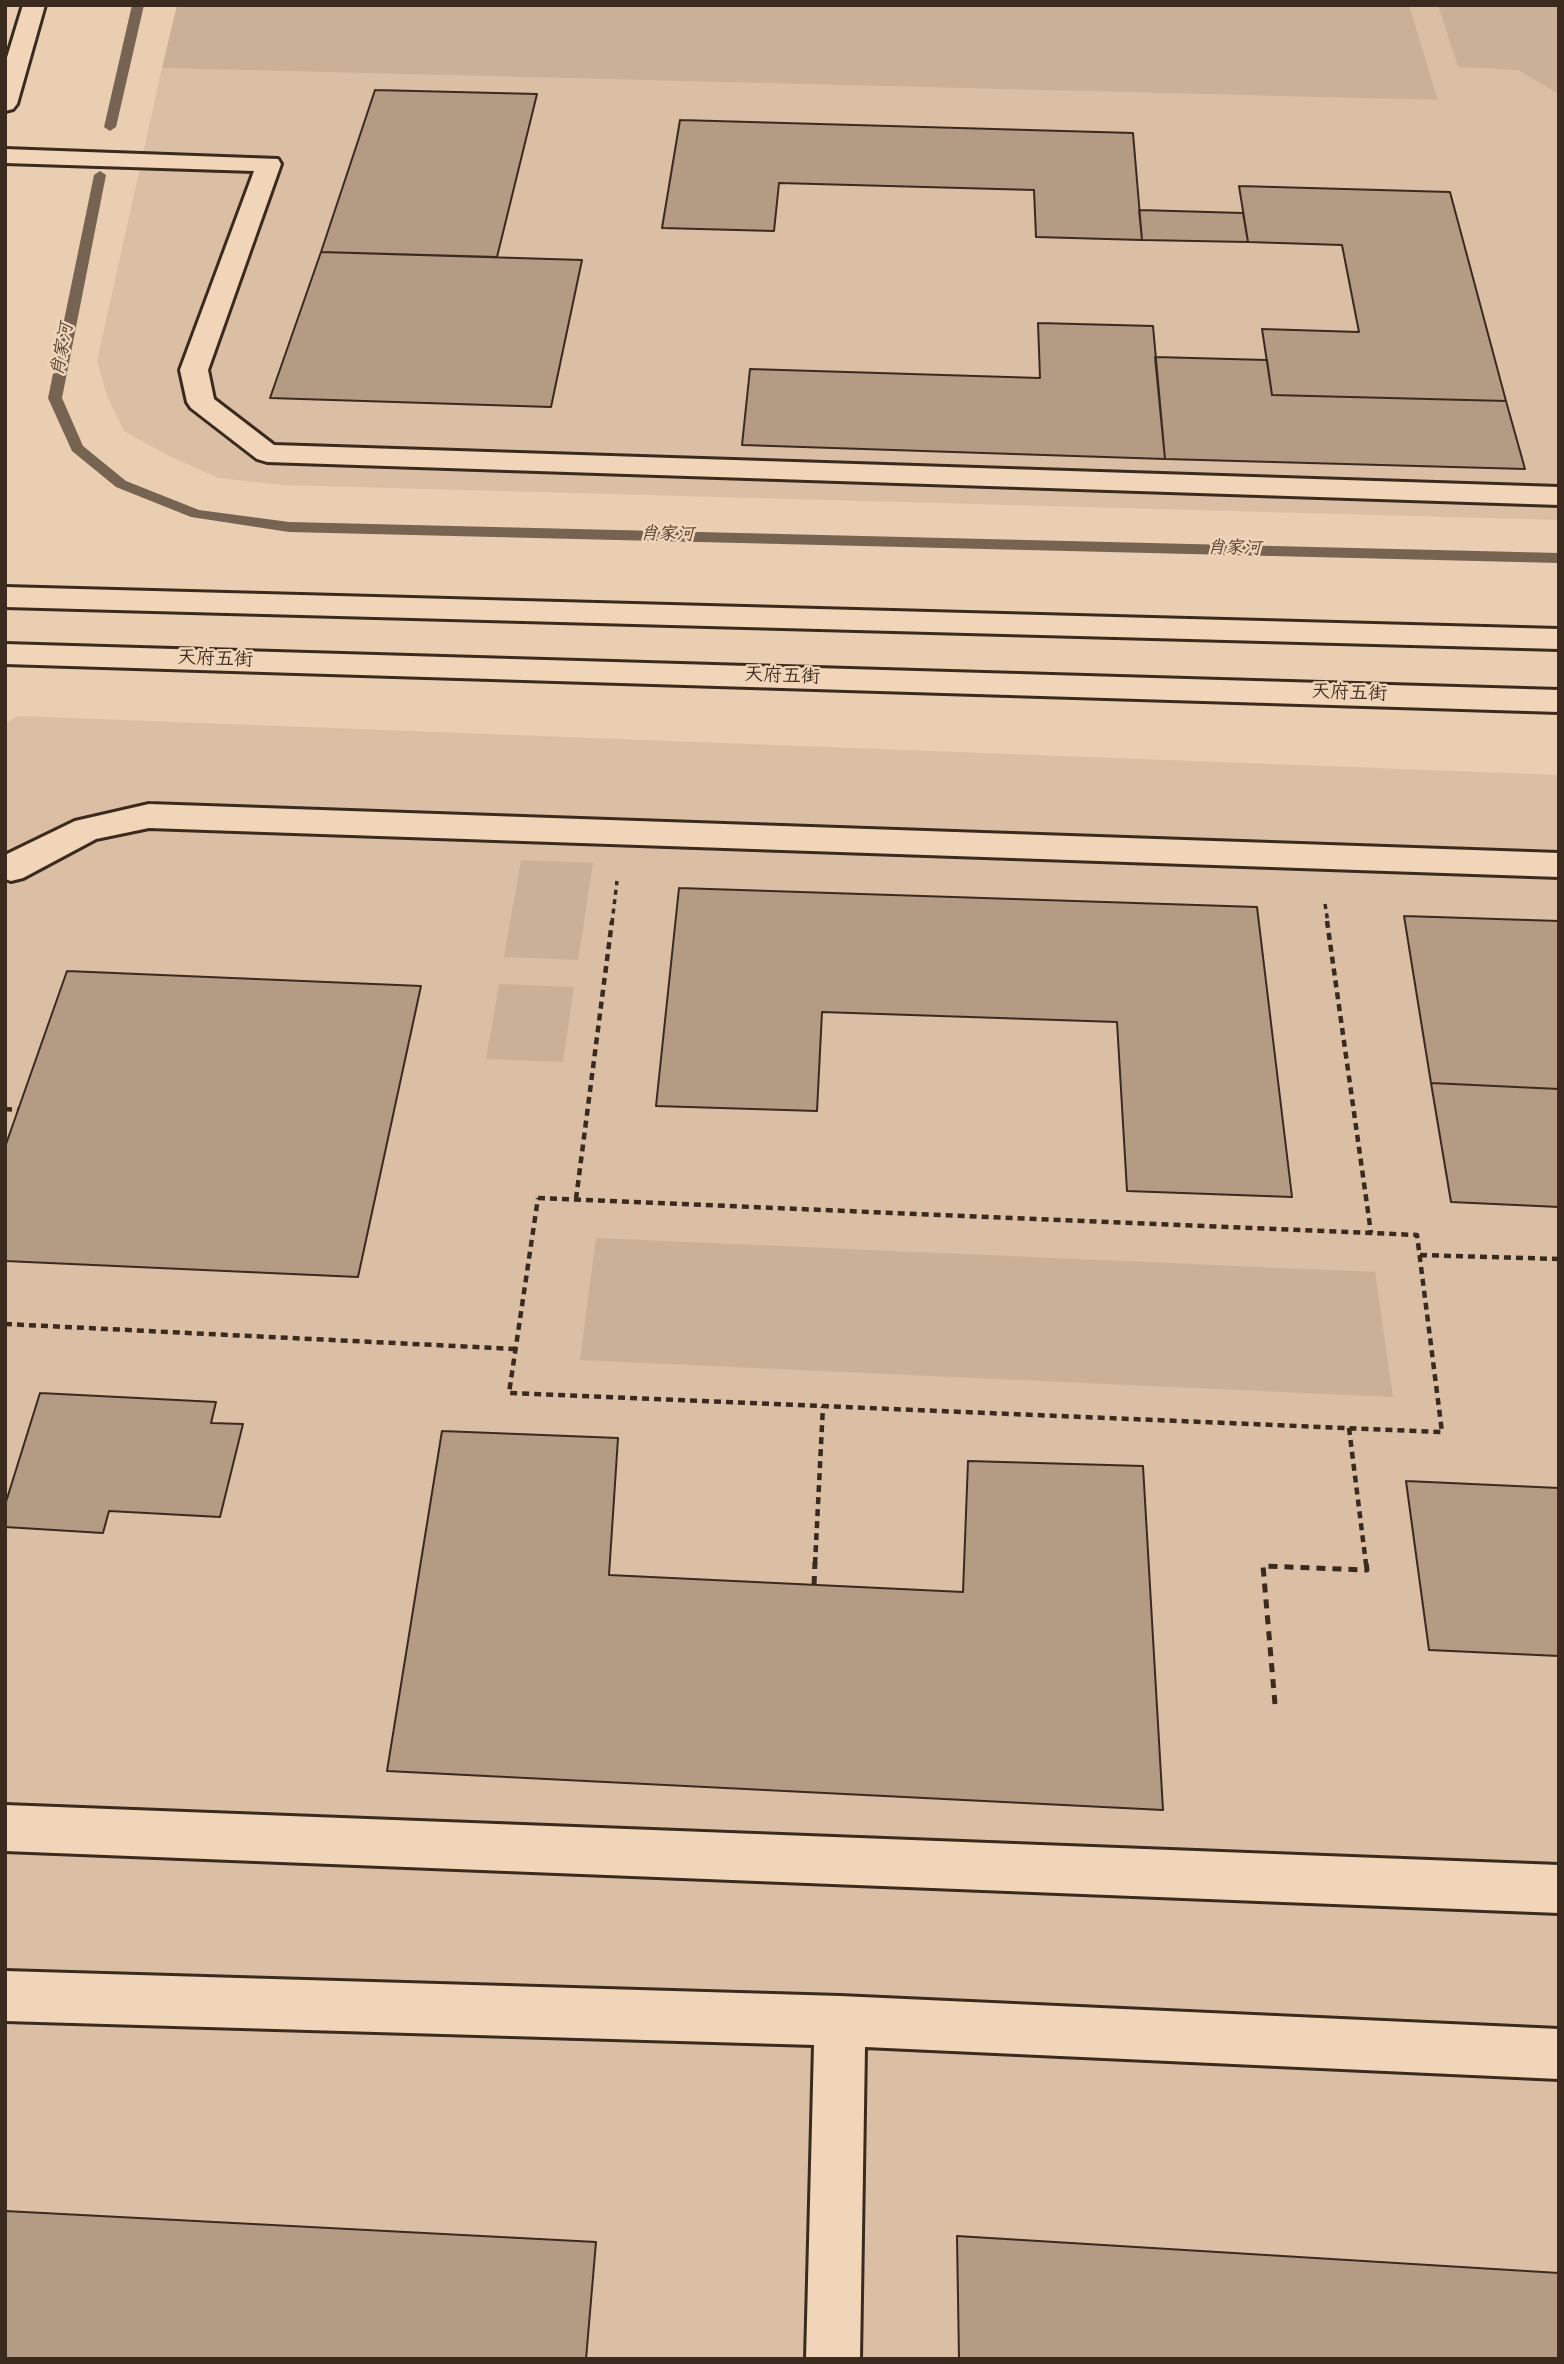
<!DOCTYPE html>
<html>
<head>
<meta charset="utf-8">
<style>
	body { margin:0 }
	#map { position:relative; width:1564px; height:2364px; overflow:hidden; background:#eaceb2; font-family:Kalam,sans-serif }
	canvas { display:block }
	.frame { position:absolute; inset:0; border:7px solid #3b2a1e; pointer-events:none }
</style>
</head>
<body>
<div id="map">
<canvas width="1564" height="2364"></canvas>
<div class="frame"></div>
</div>
<script>
const g = document.querySelector('canvas').getContext('2d');
g.lineJoin = 'round';
function fillPath(path, color) { g.fillStyle = color; g.fill(path, 'evenodd'); }
const shape = rows => new Path2D(rows.map(r => 'M' + r).join(''));
function stroke(path, color, width, dash) { g.strokeStyle = color; g.lineWidth = width; g.lineCap = dash ? 'butt' : 'round'; g.setLineDash(dash || []); g.stroke(path); }
function write(font, color, halo, rows, align = 'center') {
  g.font = font + ' Kalam,"LXGW WenKai TC",sans-serif'; g.lineWidth = 5; g.setLineDash([]); g.textBaseline = 'middle'; g.strokeStyle = halo; g.fillStyle = color; for (const [text, x, y, turn = 0] of rows) {
    g.save(); g.translate(x, y); g.rotate((+turn || 0) * Math.PI / 180); g.textAlign = isNaN(turn) ? turn : align; if (halo) g.strokeText(text, 0, 0); g.fillText(text, 0, 0); g.restore();
  }
}
fillPath(shape([
	[1409,5,1559,5,1559,520,282,485,219,478,169,456,124,431,107,396,97,361,162,68,1438,100],
	[17,716,1559,775,1559,2359,5,2359,5,724]
]), '#dabfa4');
fillPath(shape([
	[177,5,1409,5,1438,100,162,68],
	[1438,5,1559,5,1559,94,1518,70,1458,67],
	[521,860,593,863,578,960,504,957],
	[499,984,574,987,563,1062,486,1059],
	[596,1238,1375,1272,1393,1397,580,1360]
]), '#cab097');
fillPath(shape([
	[132,5,144,5,116,127,110,131,104,127,132,5],
	[100,171,106,175,62,398,83,446,126,481,199,510,289,522,1559,553,1559,563,289,532,191,517,116,487,72,451,48,398,94,175,100,171]
]), '#776352');
const building = shape([
	[375,90,537,94,497,257,321,252,375,90],
	[680,120,1133,133,1142,240,1036,237,1034,190,779,183,774,231,662,228,680,120],
	[1239,186,1450,192,1506,401,1272,395,1262,329,1359,332,1342,245,1248,242,1239,186],
	[1139,210,1243,213,1248,242,1142,240,1139,210],
	[321,252,582,260,551,407,270,398,321,252],
	[1038,323,1153,326,1165,459,742,445,750,369,1040,378,1038,323],
	[1155,357,1267,360,1272,395,1506,401,1525,469,1165,459,1155,357],
	[679,888,1257,907,1292,1197,1127,1191,1117,1022,822,1012,817,1111,656,1106,679,888],
	[1404,916,1559,921,1559,1089,1431,1083,1404,916],
	[67,971,421,986,358,1277,5,1261,5,1147,67,971],
	[1431,1083,1559,1089,1559,1207,1451,1202,1431,1083],
	[40,1393,216,1402,211,1423,243,1424,220,1517,109,1511,103,1533,5,1527,5,1505,40,1393],
	[442,1431,618,1438,609,1575,963,1592,968,1461,1143,1466,1163,1810,387,1771,442,1431],
	[1406,1481,1559,1488,1559,1656,1429,1650,1406,1481],
	[5,2211,596,2242,586,2359,5,2359,5,2211],
	[957,2236,1559,2273,1559,2359,959,2359,957,2236]
]);
fillPath(building, '#b49b84');
stroke(building, '#3b2a1e', 2);
const minor = shape([
	[5,149,278,159,281,164,208,370,214,399,274,445,1559,487,1559,505,267,462,257,459,191,408,187,402,180,370,254,171,5,163,5,149],
	[5,587,1559,629,1559,649,5,607,5,587],
	[5,644,1559,690,1559,712,5,664,5,644],
	[149,804,1559,853,1559,877,149,828,96,839,23,878,11,881,5,879,5,855,75,821,149,804],
	[5,1805,1559,1865,1559,1913,5,1851,5,1805],
	[5,1971,840,1996,1559,2029,1559,2079,865,2047,860,2359,806,2359,814,2045,5,2021,5,1971]
]);
const major = shape([
	[23,5,45,5,17,104,13,109,5,111,5,64,23,5]
]);
stroke(minor, '#3b2a1e', 6);
stroke(major, '#3b2a1e', 6);
stroke(shape([
	[1325,904,1328,923],
	[612,923,617,881]
]), '#3b2a1e', 3.5, [5, 4.5]);
stroke(shape([
	[1327,921,1371,1233],
	[5,1109,18,1110],
	[538,1198,1417,1235,1442,1432,509,1393,538,1198],
	[576,1199,612,921],
	[1420,1255,1559,1259],
	[5,1324,516,1349],
	[1349,1428,1366,1564],
	[815,1564,823,1406]
]), '#3b2a1e', 4.5, [7, 5]);
stroke(shape([
	[814,1585,815,1562],
	[1275,1704,1263,1566,1367,1570,1366,1562]
]), '#3b2a1e', 5, [9, 7]);
fillPath(minor, '#f1d5b8');
fillPath(major, '#f1d5b8');
write('italic 18px', '#544234', '#f1d5b8', [
	["肖家河",64,350,-79],
	["肖家河",667,536,1],
	["肖家河",1234,550,1]
]);
write('19px', '#3b2a1e', '#f1d5b8', [
	["天府五街",215,661,2],
	["天府五街",782,678,2],
	["天府五街",1349,695,2]
]);
</script>
</body>
</html>
